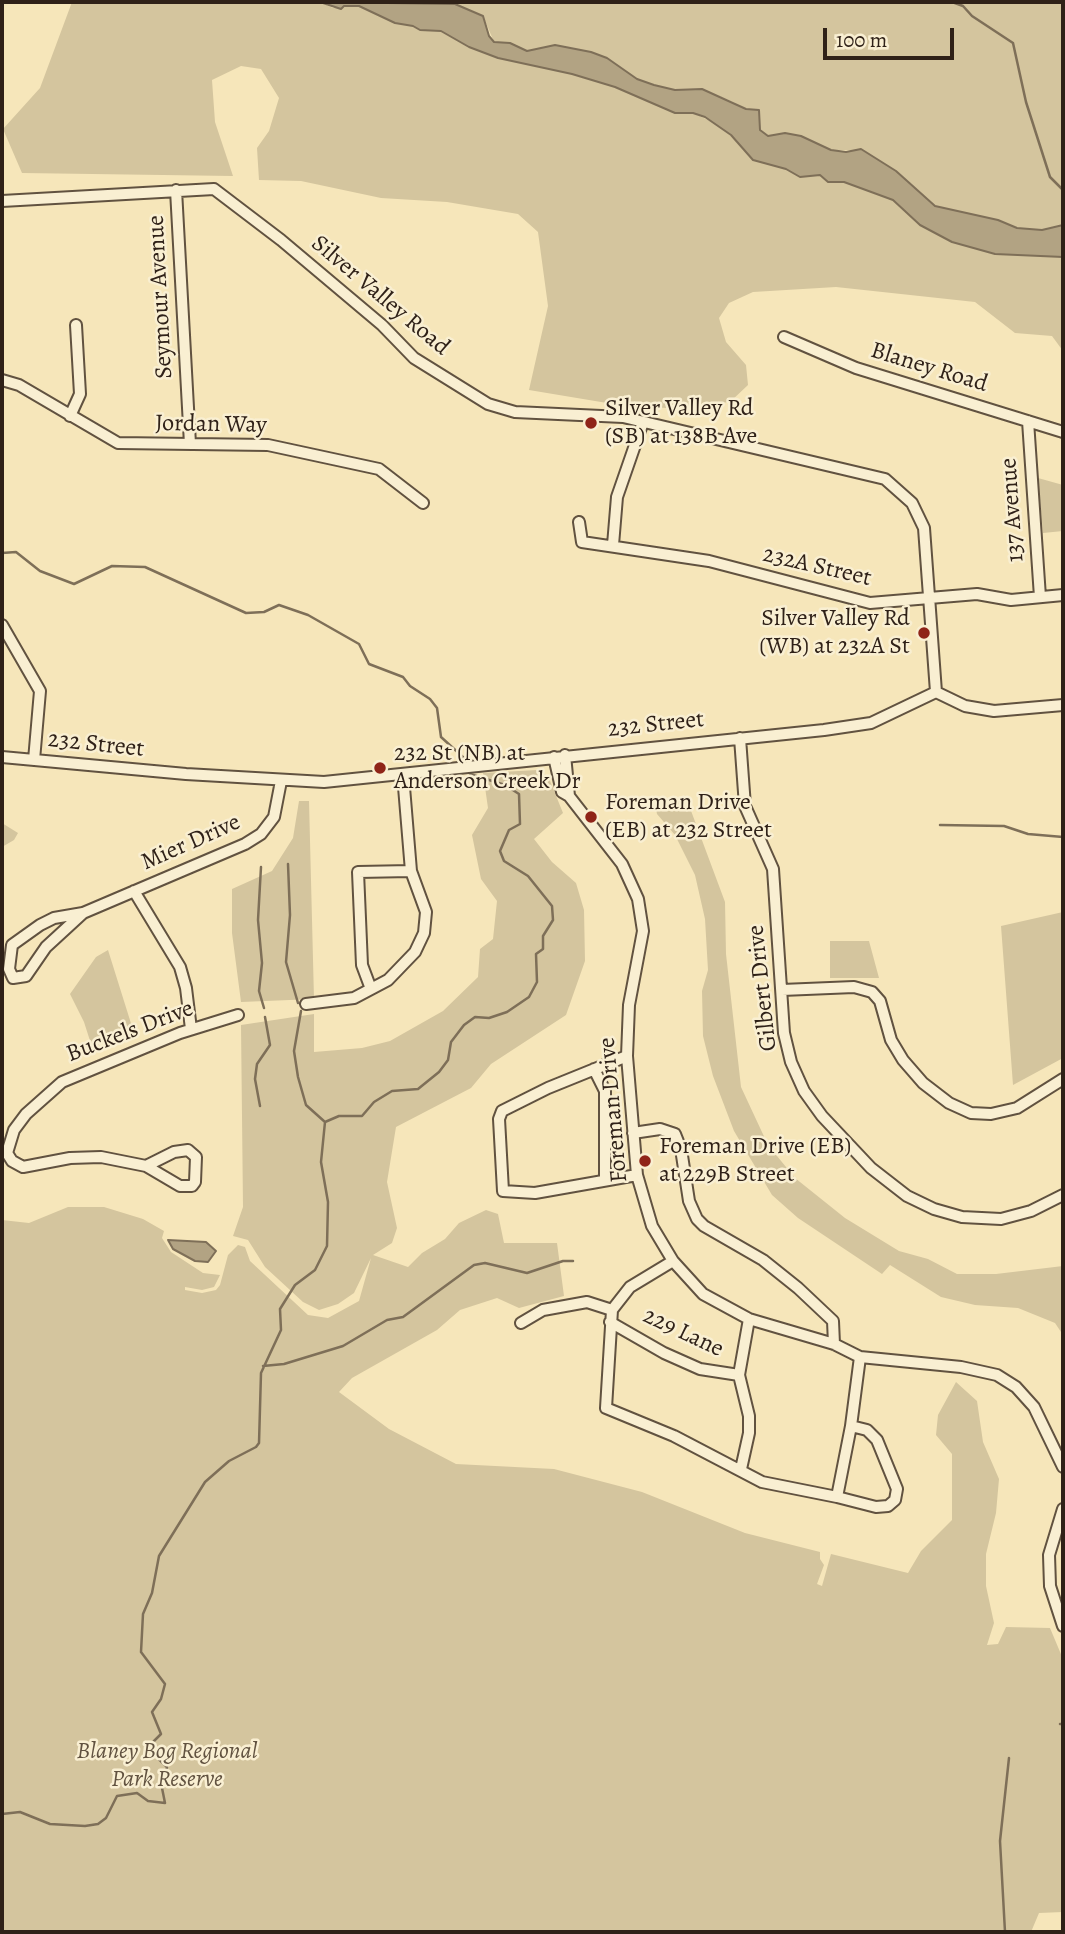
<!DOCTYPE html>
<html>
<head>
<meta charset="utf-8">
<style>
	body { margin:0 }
	#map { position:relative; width:1065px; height:1934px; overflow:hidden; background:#f6e6ba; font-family:Alegreya,serif }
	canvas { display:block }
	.frame { position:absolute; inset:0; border:4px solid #2f2118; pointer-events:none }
	.scale { position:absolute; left:823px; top:28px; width:131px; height:32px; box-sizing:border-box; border:4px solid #2f2118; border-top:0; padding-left:9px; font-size:21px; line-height:24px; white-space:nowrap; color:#2f2118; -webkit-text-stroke:5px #f9efd2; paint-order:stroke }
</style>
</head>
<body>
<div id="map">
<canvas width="1065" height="1934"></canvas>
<div class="frame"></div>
<div class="scale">100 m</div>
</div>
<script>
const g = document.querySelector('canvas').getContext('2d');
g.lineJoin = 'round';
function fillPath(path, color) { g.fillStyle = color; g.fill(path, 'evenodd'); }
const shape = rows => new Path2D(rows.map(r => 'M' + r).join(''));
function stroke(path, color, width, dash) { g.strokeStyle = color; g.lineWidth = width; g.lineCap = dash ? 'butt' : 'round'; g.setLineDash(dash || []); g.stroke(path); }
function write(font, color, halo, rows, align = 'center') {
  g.font = font + ' Alegreya,serif'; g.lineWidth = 5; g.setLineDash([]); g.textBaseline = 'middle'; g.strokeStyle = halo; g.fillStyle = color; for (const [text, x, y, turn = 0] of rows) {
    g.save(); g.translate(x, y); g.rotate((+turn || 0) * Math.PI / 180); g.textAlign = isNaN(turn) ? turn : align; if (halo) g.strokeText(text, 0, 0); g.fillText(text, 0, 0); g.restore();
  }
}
fillPath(shape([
	[72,2,320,2,333,8,359,6,395,23,413,25,420,30,441,31,469,47,498,58,572,74,615,87,675,113,693,113,721,126,754,160,786,169,800,177,820,175,828,183,844,182,893,200,920,225,965,245,995,254,1063,257,1063,351,1052,336,1015,333,975,302,836,287,753,292,729,303,719,318,726,342,746,365,748,385,730,402,667,408,619,405,529,390,548,306,538,232,518,214,447,202,381,198,301,181,259,180,257,148,269,131,279,98,261,69,241,66,212,80,215,122,233,176,22,173,3,129,40,88],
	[437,2,1063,2,1063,225,1042,230,1017,228,998,220,935,206,896,171,861,150,831,150,801,136,785,133,768,136,760,130,746,109,733,102,702,89,675,90,654,85,637,79,607,58,591,52,555,45,527,51,510,43,494,42,483,16,455,4],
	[1038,478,1063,485,1063,531,1043,533],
	[537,770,548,776,563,813,534,839,552,862,576,883,584,910,585,961,566,1015,491,1064,471,1088,396,1127,387,1182,397,1228,392,1243,373,1255,408,1267,422,1253,445,1239,459,1223,486,1210,498,1214,504,1243,557,1243,564,1296,519,1308,497,1298,460,1310,437,1330,352,1378,339,1392,389,1429,456,1464,554,1469,642,1492,745,1533,820,1552,820,1559,824,1565,817,1584,822,1586,831,1554,908,1573,921,1551,952,1520,952,1454,936,1435,938,1415,956,1382,977,1401,983,1442,999,1479,996,1513,986,1554,986,1586,994,1623,987,1645,998,1644,1006,1627,1050,1628,1063,1659,1063,1912,1039,1913,1031,1932,2,1932,2,1220,29,1223,68,1207,104,1207,143,1219,164,1231,162,1238,171,1252,203,1273,220,1275,214,1287,202,1290,185,1287,185,1290,202,1293,216,1290,220,1285,228,1255,238,1245,245,1247,250,1261,308,1315,328,1318,359,1301,371,1258,354,1293,338,1304,319,1310,303,1302,265,1267,248,1240,233,1236,243,1207,241,1025,314,1014,314,1052,362,1048,390,1041,443,1011,478,977,480,949,493,939,497,901,481,879,472,835,488,808,483,773],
	[687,800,725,902,726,954,741,1087,768,1145,795,1178,845,1218,899,1251,928,1259,957,1274,996,1274,1063,1266,1063,1335,1055,1323,1018,1308,975,1305,941,1297,890,1265,882,1274,798,1218,772,1195,734,1131,713,1076,703,1036,702,991,708,970,705,919,695,875,675,835,657,814,655,803],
	[299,801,309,801,314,999,241,1002,232,933,232,889,272,871,293,838],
	[2,823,18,833,14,840,2,847],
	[1063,912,1063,1058,1013,1085,1001,926],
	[830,941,869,941,879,978,830,978],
	[108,950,134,1033,92,1047,84,1022,70,994,96,957]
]), '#d4c59e');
const water = shape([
	[320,2,455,4,483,16,489,36,494,42,510,43,527,51,555,45,591,52,607,58,637,79,654,85,675,90,702,89,746,109,759,110,760,130,768,136,785,133,801,136,831,150,846,152,861,149,896,171,935,206,998,220,1017,228,1042,230,1063,225,1063,257,995,254,952,242,920,225,893,200,844,182,828,182,820,175,800,177,786,169,753,160,731,135,705,117,693,113,675,113,615,87,572,74,498,58,469,47,441,31,420,30,413,26,395,23,359,6,344,6,341,9,320,2],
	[168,1240,206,1242,216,1251,208,1262,195,1261,173,1249,168,1240]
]);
fillPath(water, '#b2a383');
stroke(water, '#7e6f58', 2);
stroke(shape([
	[952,2,963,6,972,16,1013,43,1026,102,1050,177,1063,190],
	[2,553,16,552,40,571,74,584,112,566,145,567,246,613,264,612,279,605,308,615,359,644,369,664,403,677,410,686,430,699,437,708,441,737,464,758],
	[940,825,1004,826,1028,834,1063,837],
	[288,864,290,915,286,962,298,1003],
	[261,867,258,920,262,963,259,991,264,1008],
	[301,1011,294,1051,298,1077,306,1105,325,1122],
	[260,1106,255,1079,257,1064,270,1045,265,1017],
	[263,1366,284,1364,343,1346,387,1320,403,1317,474,1265,485,1263,527,1273,563,1261,573,1261],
	[1060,1724,1063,1724],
	[2,1814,20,1812,50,1824,85,1826,98,1824,106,1818,117,1796,137,1793,148,1801,165,1803,162,1788,167,1767,147,1748,161,1734,152,1712,161,1699,165,1684,141,1652,143,1614,152,1593,159,1556,205,1482,229,1461,256,1447,259,1443,261,1373,281,1330,280,1309,295,1285,315,1270,327,1246,328,1202,321,1162,325,1122,339,1116,362,1116,374,1102,392,1091,418,1089,439,1072,448,1060,451,1042,464,1025,475,1017,489,1018,507,1012,529,997,537,982,536,954,543,949,543,936,553,920,552,906,528,876,504,861,500,851,509,830,520,824,519,794,505,785,470,774],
	[1005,1932,1000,1841,1009,1758]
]), '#7e6f58', 2.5);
const minor = shape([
	[176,190,190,444],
	[2,201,214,189,281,240,382,325,414,358,488,404,515,412,623,417,885,479,912,503,924,528,936,692],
	[784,337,856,368,1063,432],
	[2,380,19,385,118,443,268,445,379,469,423,503],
	[70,416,80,394,76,325],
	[1028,421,1040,597],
	[579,522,582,542,709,561,870,603,977,594,1011,600,1063,595],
	[613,545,617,497,643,422],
	[2,625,40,691,34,760],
	[936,692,965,706,994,711,1063,705],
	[740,738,745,806,773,869,784,1033,791,1062,804,1091,822,1116,871,1168,907,1196,934,1209,962,1217,1001,1219,1031,1211,1063,1195],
	[565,755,569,796],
	[2,757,186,774,324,782,824,730,871,723,936,692],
	[554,757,562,792,569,796,622,864,638,899,643,931,629,1005,627,1056,637,1175,652,1226,673,1261,703,1294,749,1319,834,1344,860,1357,961,1367,997,1375,1016,1387,1034,1407,1063,1467],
	[134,891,180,967,186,988,191,1029],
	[83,913,46,947,26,976,13,978,9,969,12,945,40,925,54,918,83,913,245,844,261,834,274,817,281,781],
	[371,989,362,965,358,872,411,871],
	[782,990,854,987,872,992,880,1001,891,1040,903,1060,923,1083,949,1103,971,1113,991,1114,1017,1108,1063,1079],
	[306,1004,354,998,388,980,415,952,424,933,426,912,411,871,403,775],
	[627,1056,548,1088,502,1111,499,1119,503,1191,535,1193,637,1175],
	[594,1069,605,1091,605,1180],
	[633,1133,660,1129,675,1134,681,1149,689,1201,697,1219,704,1226,763,1260,798,1288,833,1321,834,1344],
	[146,1166,174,1152,188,1150,196,1157,195,1182,192,1186,180,1186,146,1166,101,1157,70,1158,23,1167,12,1161,7,1153,14,1130,26,1114,62,1082,180,1033,238,1015],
	[673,1261,630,1287,612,1310,606,1408,674,1436,762,1482,837,1497],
	[610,1322,664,1353,700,1369,739,1375],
	[521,1323,543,1310,587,1302,612,1310],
	[851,1426,837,1497,876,1507,888,1506,895,1500,897,1489,877,1440,867,1430,851,1426,860,1357],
	[741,1469,749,1433,749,1416,739,1375,749,1319],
	[1063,1509,1049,1555,1050,1586,1063,1626]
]);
stroke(minor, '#615240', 14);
stroke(minor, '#f9efd2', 10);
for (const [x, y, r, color] of [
	[591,423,7,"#8f2418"],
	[924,633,7,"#8f2418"],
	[380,768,7,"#8f2418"],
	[591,817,7,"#8f2418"],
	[645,1161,7,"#8f2418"]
]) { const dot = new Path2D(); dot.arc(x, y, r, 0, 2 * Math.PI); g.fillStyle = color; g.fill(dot); stroke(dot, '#f9efd2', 2.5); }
write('24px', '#2f2118', '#f9efd2', [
	["Silver Valley Road",380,296,40],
	["Seymour Avenue",161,297,-93],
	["Blaney Road",929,368,17],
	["Jordan Way",211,425,1],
	["137 Avenue",1013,510,-94],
	["232A Street",817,567,13],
	["232 Street",656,725,-6],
	["232 Street",96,745,6],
	["Mier Drive",191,843,-24],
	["Gilbert Drive",763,988,-96],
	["Buckels Drive",130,1032,-21],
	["Foreman Drive",614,1110,-95],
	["229 Lane",683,1333,25]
]);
write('24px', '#2f2118', '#f9efd2', [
	["Silver Valley Rd",605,409],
	["(SB) at 138B Ave",605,437],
	["Silver Valley Rd",910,619,"right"],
	["(WB) at 232A St",910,647,"right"],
	["232 St (NB) at",394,754],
	["Anderson Creek Dr",394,782],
	["Foreman Drive",605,803],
	["(EB) at 232 Street",605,831],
	["Foreman Drive (EB)",659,1147],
	["at 229B Street",659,1175]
], 'left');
write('italic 24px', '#615240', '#f9efd2', [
	["Blaney Bog Regional",167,1752],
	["Park Reserve",167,1780]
]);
</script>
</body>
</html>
